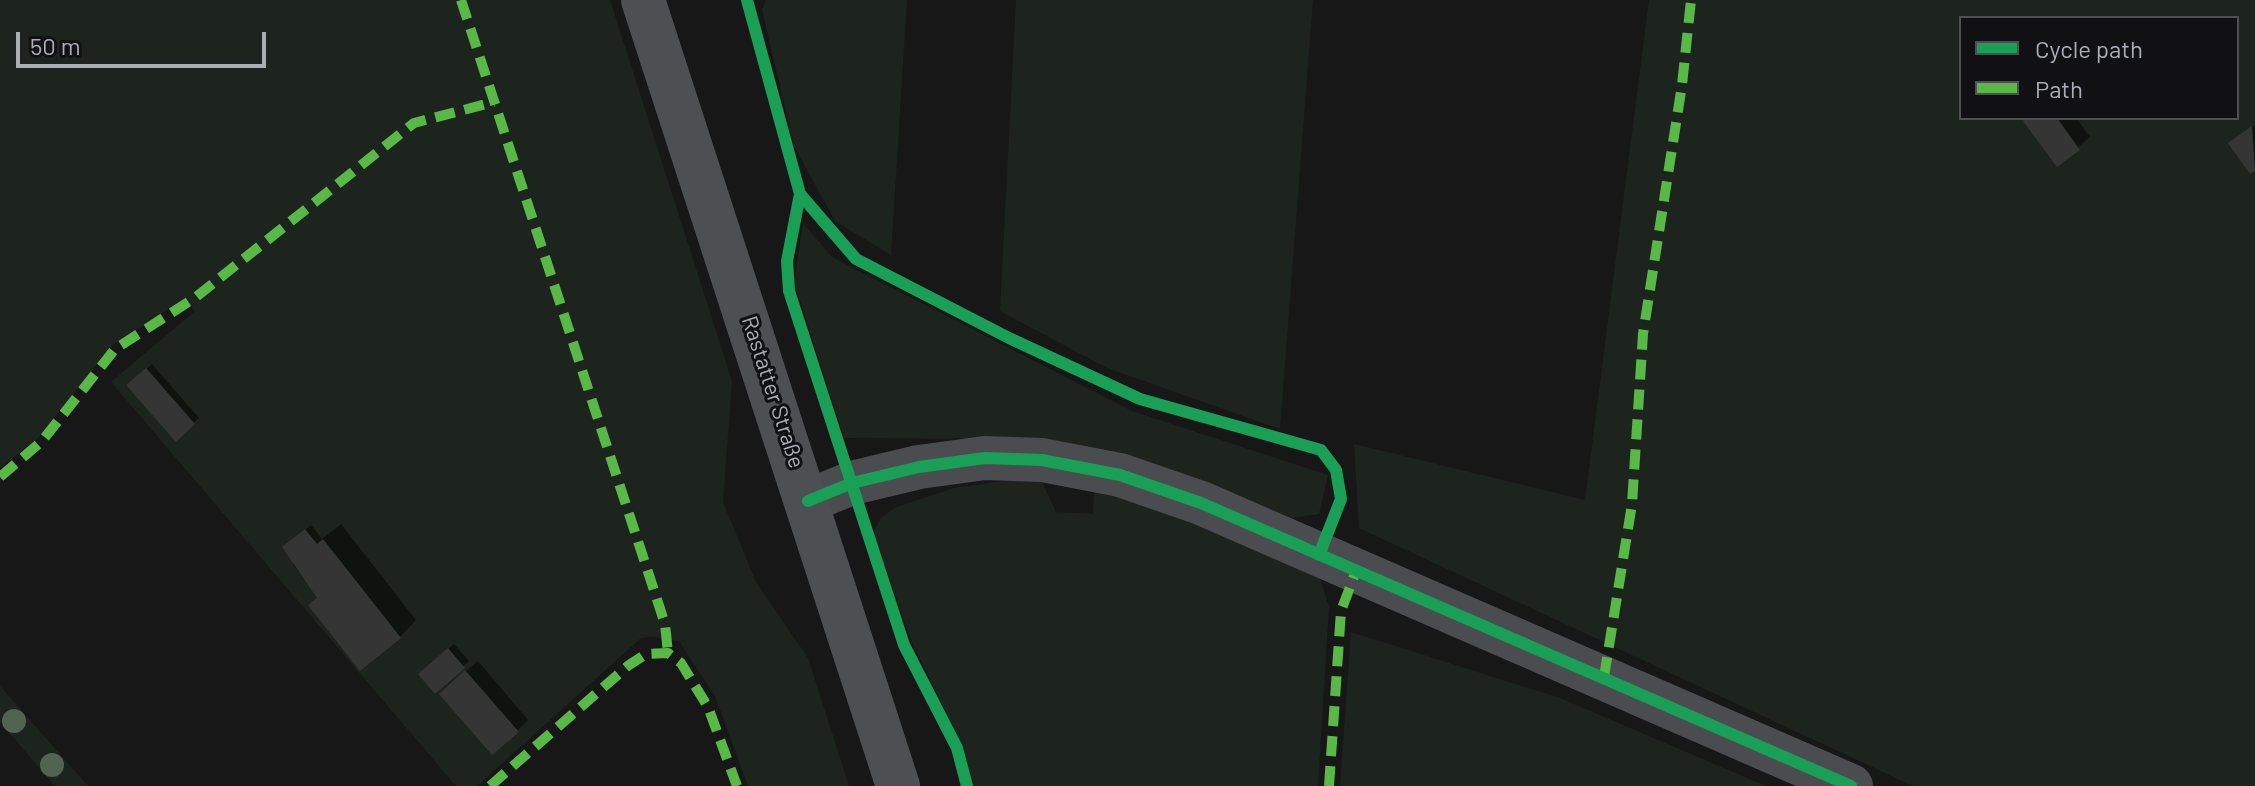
<!DOCTYPE html>
<html>
<head>
<meta charset="utf-8">
<style>
	body { margin:0 }
	#map { position:relative; width:2255px; height:786px; overflow:hidden; background:#171717; font-family:Barlow,sans-serif }
	canvas { display:block }
	.legend { position:absolute; left:1959px; top:16px; width:280px; height:104px; box-sizing:border-box; background:#111113; border:2px solid #4d4f55; margin:0; padding:10px 14px; list-style:none; font-size:24px; color:#a8adb8 }
	.legend li { display:flex; align-items:center; gap:16px; height:40px }
	.legend b { width:40px; border:2px solid #4d4f55 }
	.scale { position:absolute; left:16px; top:32px; width:250px; height:36px; box-sizing:border-box; border:4px solid #a8adb8; border-top:0; padding-left:10px; font-size:24px; line-height:28px; white-space:nowrap; color:#a8adb8; -webkit-text-stroke:6px #111113; paint-order:stroke }
</style>
</head>
<body>
<div id="map">
<canvas width="2255" height="786"></canvas>
<ul class="legend">
<li><b style="height:10px;background:#1a9f57"></b>Cycle path</li>
<li><b style="height:10px;background:#58b947"></b>Path</li>
</ul>
<div class="scale">50 m</div>
</div>
<script>
const g = document.querySelector('canvas').getContext('2d');
g.lineJoin = 'round';
function fillPath(path, color) { g.fillStyle = color; g.fill(path, 'evenodd'); }
const shape = rows => new Path2D(rows.map(r => 'M' + r).join(''));
function stroke(path, color, width, dash) { g.strokeStyle = color; g.lineWidth = width; g.lineCap = dash ? 'butt' : 'round'; g.setLineDash(dash || []); g.stroke(path); }
function write(font, color, halo, rows, align = 'center') {
  g.font = font + ' Barlow,sans-serif'; g.lineWidth = 6; g.setLineDash([]); g.textBaseline = 'middle'; g.strokeStyle = halo; g.fillStyle = color; for (const [text, x, y, turn = 0] of rows) {
    g.save(); g.translate(x, y); g.rotate((+turn || 0) * Math.PI / 180); g.textAlign = isNaN(turn) ? turn : align; if (halo) g.strokeText(text, 0, 0); g.fillText(text, 0, 0); g.restore();
  }
}
fillPath(shape([
	[0,0,610,0,732,381,723,502,756,582,808,658,849,786,748,786,715,696,679,641,654,637,641,638,477,786,456,786,111,382,195,311,185,298,113,345,37,439,0,468],
	[766,0,907,0,891,255,835,221,794,146,762,10],
	[1016,0,1313,0,1280,429,1107,368,1000,311],
	[1649,0,2255,0,2255,786,1913,786,1359,528,1354,444,1585,500],
	[1961,18,2237,18,2237,118,1961,118],
	[803,223,832,257,1132,411,1328,475,1319,514,1292,518,1147,461,1047,439,844,438,794,282],
	[1023,478,1042,482,1056,512,1093,514,1094,491,1117,493,1182,516,1319,575,1329,607,1318,786,974,786,963,748,911,640,873,532,881,518,896,507,954,488],
	[1351,632,1560,698,1766,786,1340,786],
	[0,686,88,786,55,786,0,722]
]), '#1d241e');
fillPath(shape([
	[2030,118,2076,118,2090,137,2058,164],
	[2255,125,2255,168,2251,171,2236,138],
	[152,364,199,418,176,439,129,385],
	[341,524,416,620,400,637,319,597,293,565,296,562,290,542,311,525,322,539],
	[454,644,469,661,436,691,426,669],
	[478,661,528,720,517,731,453,682]
]), '#0007');
fillPath(shape([
	[2028,118,2057,118,2080,150,2057,167,2023,121],
	[2252,126,2255,171,2250,174,2228,143],
	[146,368,195,424,176,442,126,385],
	[305,529,317,544,323,539,401,638,360,671,308,605,317,598,282,547],
	[448,648,465,668,435,694,418,674],
	[465,670,519,732,492,755,439,694]
]), '#353536');
stroke(shape([
	[808,501,852,483,919,467,985,458,1042,460,1120,475,1201,503,1851,786]
]), '#4b4c50', 44);
stroke(shape([
	[643,0,898,786]
]), '#4d4f52', 44);
stroke(shape([
	[461,0,665,624,668,653],
	[0,477,42,441,115,349,196,297,414,123,494,102],
	[1604,677,1632,504,1643,334,1682,85,1691,0],
	[490,786,629,665,646,654,668,653,681,663,708,707,737,786],
	[1329,786,1341,611,1356,571]
]), '#58b947', 10, [20, 10]);
stroke(shape([
	[747,0,800,194,856,259,1009,338,1140,399,1321,450,1336,470,1341,499,1319,555],
	[800,194,787,261,789,291,904,645,957,748,967,786],
	[808,501,852,483,919,467,985,458,1042,460,1120,475,1201,503,1851,786]
]), '#1a9f57', 12);
g.fillStyle = '#506451';
for (const [x, y] of [
	[14,721],
	[52,765]
]) { g.beginPath(); g.arc(x, y, 12, 0, 2 * Math.PI); g.fill(); }
write('22px', '#a8adb8', '#111113', [
	["Rastatter Straße",773,392,72]
]);
</script>
</body>
</html>
